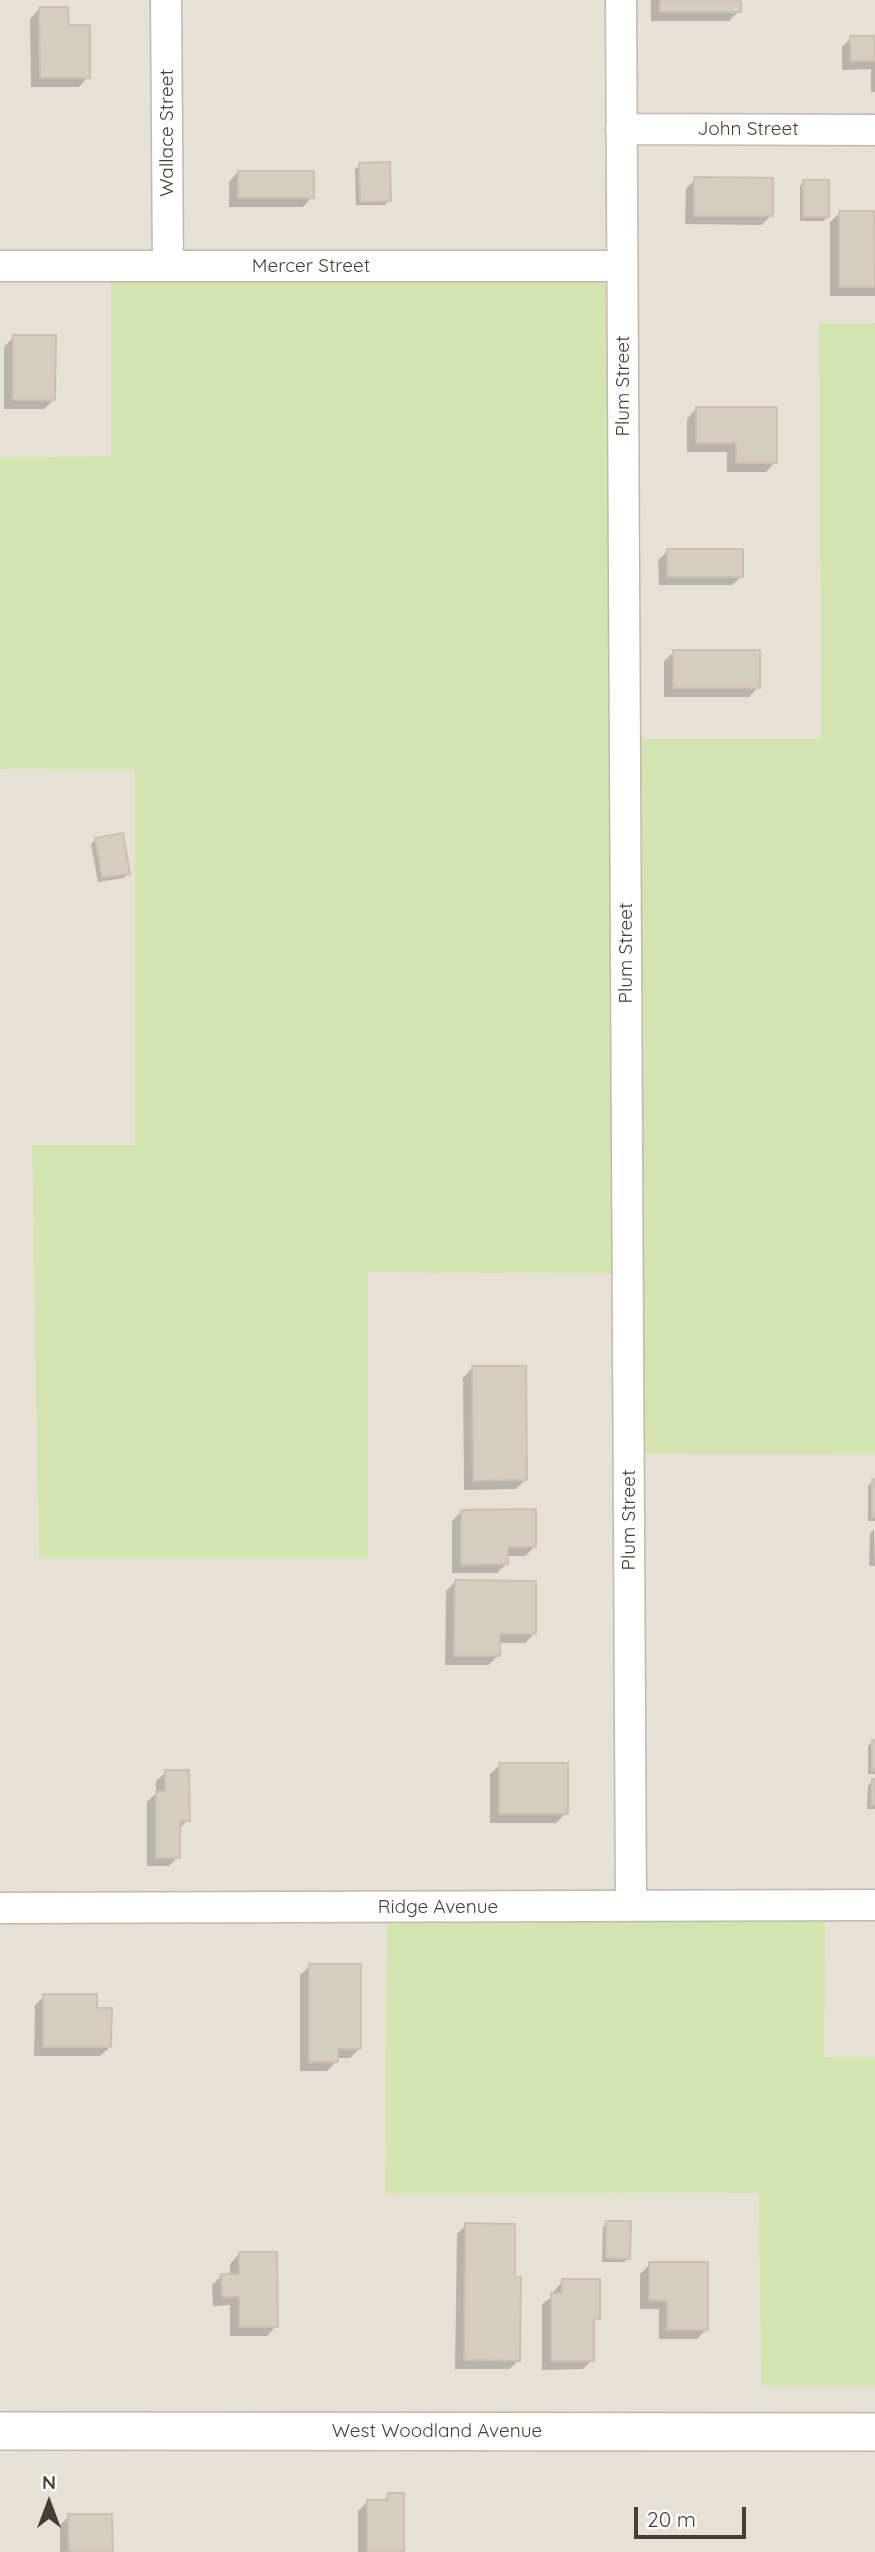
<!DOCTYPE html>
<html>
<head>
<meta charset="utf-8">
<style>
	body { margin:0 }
	#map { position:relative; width:875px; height:2552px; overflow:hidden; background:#f3eee7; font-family:Quicksand,sans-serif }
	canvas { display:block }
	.north { position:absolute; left:14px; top:2468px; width:70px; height:70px; -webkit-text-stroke:5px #fff; paint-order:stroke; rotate:0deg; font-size:19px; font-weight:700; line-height:28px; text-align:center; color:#453e36 }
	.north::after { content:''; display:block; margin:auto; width:24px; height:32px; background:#453e36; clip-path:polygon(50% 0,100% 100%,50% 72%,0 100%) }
	.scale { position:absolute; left:634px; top:2507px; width:112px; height:32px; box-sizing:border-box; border:4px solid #453e36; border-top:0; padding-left:9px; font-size:21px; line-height:24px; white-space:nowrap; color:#453e36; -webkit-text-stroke:5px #fff; paint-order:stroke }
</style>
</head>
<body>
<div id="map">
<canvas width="875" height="2552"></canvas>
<div class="north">N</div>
<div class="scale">20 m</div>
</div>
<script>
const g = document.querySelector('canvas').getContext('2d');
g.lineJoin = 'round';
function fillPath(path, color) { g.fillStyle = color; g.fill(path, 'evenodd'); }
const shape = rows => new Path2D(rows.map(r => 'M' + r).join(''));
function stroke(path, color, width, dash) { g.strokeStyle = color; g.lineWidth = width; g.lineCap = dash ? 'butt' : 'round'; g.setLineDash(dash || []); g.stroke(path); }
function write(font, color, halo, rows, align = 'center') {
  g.font = font + ' Quicksand,sans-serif'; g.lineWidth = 5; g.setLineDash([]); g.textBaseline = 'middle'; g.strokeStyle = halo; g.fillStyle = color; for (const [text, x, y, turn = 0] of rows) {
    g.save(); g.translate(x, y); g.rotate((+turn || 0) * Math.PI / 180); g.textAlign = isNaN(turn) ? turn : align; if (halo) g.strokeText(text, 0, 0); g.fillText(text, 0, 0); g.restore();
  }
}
fillPath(shape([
	[0,0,875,0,875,323,819,325,821,739,625,739,875,1095,875,2552,0,2552]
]), '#e6e0d5');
fillPath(shape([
	[111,266,622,266,625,739,821,739,819,324,875,323,875,1454,629,1453,627,1274,368,1272,368,1558,39,1558,32,1145,135,1145,135,770,0,769,0,458,111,456],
	[825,1906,824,2057,875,2058,875,2386,761,2386,759,2193,385,2194,387,1907]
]), '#d2e5b1');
fillPath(shape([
	[651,0,739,0,739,11,729,21,651,21],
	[39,9,67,27,88,77,79,87,31,87,30,19],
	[851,38,875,38,875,92,871,92,871,69,842,70,842,47],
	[360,165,389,200,385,205,356,205,355,169],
	[238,172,312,197,303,207,229,207,229,182],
	[695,179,771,215,762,225,685,224,686,189],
	[804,182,828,217,823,221,800,221,800,186],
	[840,213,872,243,875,243,875,296,830,296,830,222],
	[14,337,53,400,44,409,4,409,4,347],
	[696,409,775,462,766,472,727,472,727,452,687,452,687,419],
	[668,551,742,576,732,585,659,585,658,560],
	[674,652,758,687,749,697,664,697,664,661],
	[96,839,128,873,124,878,98,882,91,844],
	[472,1368,526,1479,516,1489,464,1490,463,1378],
	[873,1481,875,1481,875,1521,868,1521,868,1486],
	[462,1511,535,1546,525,1556,507,1556,507,1563,497,1573,452,1573,452,1521],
	[874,1529,875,1566,869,1566,870,1534],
	[455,1582,534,1634,525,1643,498,1643,498,1656,488,1665,445,1665,446,1591],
	[873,1742,875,1742,875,1774,868,1774,868,1746],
	[500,1765,566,1813,556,1823,490,1823,490,1774],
	[166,1772,188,1820,178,1830,178,1857,169,1866,147,1866,147,1802,156,1793,156,1781],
	[872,1781,875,1781,875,1809,867,1809,868,1786],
	[310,1966,359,2049,350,2058,337,2058,337,2061,327,2071,300,2071,300,1975],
	[44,1996,95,2010,110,2047,100,2056,34,2056,35,2005],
	[607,2222,629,2258,624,2262,602,2262,603,2227],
	[466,2225,513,2279,519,2360,509,2369,455,2369,457,2234],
	[239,2254,276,2326,267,2336,230,2336,230,2305,213,2306,212,2285,222,2275,230,2275,230,2264],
	[650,2264,707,2329,697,2339,659,2339,659,2309,640,2309,640,2274],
	[563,2281,598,2318,592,2324,592,2360,583,2369,542,2370,542,2304,554,2295,554,2291],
	[389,2495,403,2552,358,2552,358,2511,367,2502,382,2502],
	[69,2516,111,2552,60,2552,60,2525]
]), '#0003');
const building = shape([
	[660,0,741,0,741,12,660,12,660,0],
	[39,7,68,7,69,25,90,25,90,78,40,78,39,7],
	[850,36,875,36,875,61,851,61,850,36],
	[390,162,391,201,360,202,359,163,390,162],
	[238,171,314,171,314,198,238,198,238,171],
	[694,177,773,178,773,216,694,216,694,177],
	[803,180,829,180,829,217,803,217,803,180],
	[839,211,874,211,875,287,839,287,839,211],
	[13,335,56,335,55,400,13,400,13,335],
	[696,407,777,407,777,463,736,463,736,443,696,443,696,407],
	[667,549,743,549,743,577,667,577,667,549],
	[673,650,760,650,760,688,673,688,673,650],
	[123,833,130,874,102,878,95,838,123,833],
	[472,1366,526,1366,527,1480,473,1481,472,1366],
	[875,1479,875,1517,872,1517,872,1480,875,1479],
	[536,1509,536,1547,508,1547,508,1564,461,1565,461,1510,536,1509],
	[455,1580,536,1581,536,1634,500,1634,500,1656,454,1656,455,1580],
	[872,1740,875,1740,875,1771,872,1771,872,1740],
	[499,1763,568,1763,568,1814,499,1814,499,1763],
	[165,1770,189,1770,190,1821,180,1821,180,1858,156,1858,156,1791,165,1791,165,1770],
	[872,1779,875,1779,875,1805,871,1805,872,1779],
	[309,1964,361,1964,361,2049,338,2049,338,2062,309,2062,309,1964],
	[43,1994,97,1994,97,2008,112,2008,111,2047,43,2047,43,1994],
	[606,2221,631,2221,630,2259,606,2258,606,2221],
	[465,2223,515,2224,515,2277,521,2277,520,2361,464,2360,465,2223],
	[239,2252,277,2252,278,2327,239,2327,239,2297,222,2297,221,2274,239,2274,239,2252],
	[649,2262,708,2262,708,2330,667,2330,667,2301,649,2300,649,2262],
	[562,2279,600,2279,600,2319,594,2319,594,2361,551,2361,551,2293,562,2293,562,2279],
	[388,2493,404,2493,404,2552,367,2552,367,2500,388,2500,388,2493],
	[68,2514,112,2514,113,2552,69,2552,68,2514]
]);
fillPath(building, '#d7ccc0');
stroke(building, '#cec0b0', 2);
const minor = shape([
	[166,0,168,266],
	[621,0,631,1906],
	[621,129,875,130],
	[0,266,622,266],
	[0,1908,875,1905]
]);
const tertiary = shape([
	[0,2431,875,2432]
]);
stroke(minor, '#c1b8ad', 33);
stroke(tertiary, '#c1b8ad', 40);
stroke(minor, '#fff', 30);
stroke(tertiary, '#fff', 37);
write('19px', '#453e36', '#fff', [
	["John Street",748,129],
	["Wallace Street",167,133,-90],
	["Mercer Street",311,266],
	["Plum Street",623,386,-90],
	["Plum Street",626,953,-90],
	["Plum Street",629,1520,-90],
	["Ridge Avenue",438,1907],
	["West Woodland Avenue",437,2431]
]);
</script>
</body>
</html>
